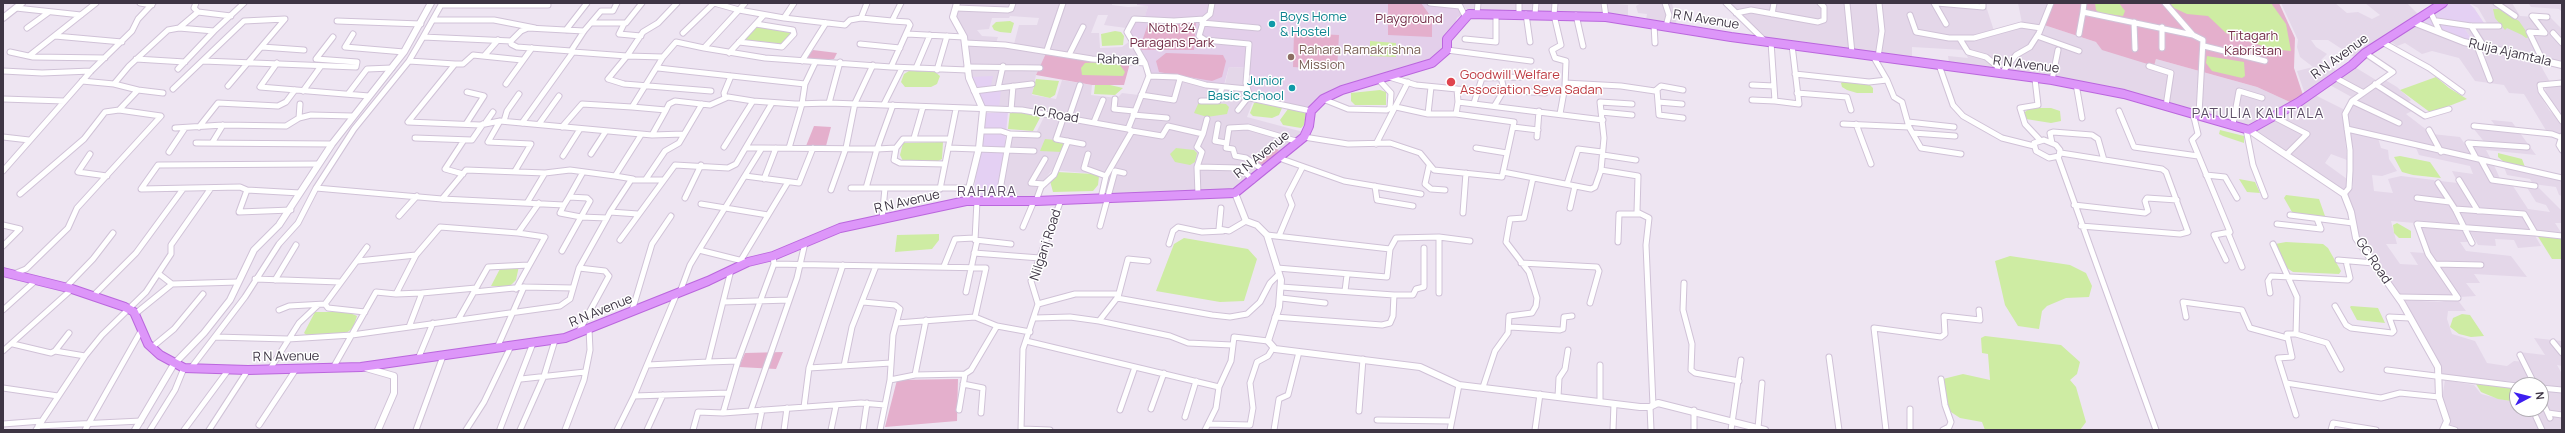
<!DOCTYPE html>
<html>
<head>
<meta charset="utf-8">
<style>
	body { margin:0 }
	#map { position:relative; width:2565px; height:433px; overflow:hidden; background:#eee5f2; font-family:Manrope,sans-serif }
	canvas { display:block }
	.frame { position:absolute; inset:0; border:4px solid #3e3544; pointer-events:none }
	.north { position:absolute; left:2509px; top:377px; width:40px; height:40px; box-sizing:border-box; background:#fff; border:1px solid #b2aeb4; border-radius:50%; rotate:83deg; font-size:11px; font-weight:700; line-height:16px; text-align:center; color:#3e3544 }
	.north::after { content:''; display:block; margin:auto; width:14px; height:18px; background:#3d1ef0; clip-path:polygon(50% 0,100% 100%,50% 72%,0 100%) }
</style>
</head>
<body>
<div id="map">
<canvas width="2565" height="433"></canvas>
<div class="frame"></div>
<div class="north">N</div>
</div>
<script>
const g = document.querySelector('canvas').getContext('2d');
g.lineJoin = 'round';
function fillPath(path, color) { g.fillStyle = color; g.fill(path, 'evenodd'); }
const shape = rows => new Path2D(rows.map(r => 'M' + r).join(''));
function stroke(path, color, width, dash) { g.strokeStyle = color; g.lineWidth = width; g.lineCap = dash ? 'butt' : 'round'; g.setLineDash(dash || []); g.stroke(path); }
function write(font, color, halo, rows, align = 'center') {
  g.font = font + ' Manrope,sans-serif'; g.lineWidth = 3; g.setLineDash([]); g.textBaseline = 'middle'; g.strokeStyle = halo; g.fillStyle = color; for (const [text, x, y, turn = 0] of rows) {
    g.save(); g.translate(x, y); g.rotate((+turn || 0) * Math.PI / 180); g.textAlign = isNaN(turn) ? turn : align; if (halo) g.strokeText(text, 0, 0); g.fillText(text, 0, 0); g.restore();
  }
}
fillPath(shape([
	[958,3,1061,3,1046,49,1014,44,1019,25,1037,25,1039,18,1010,16,1009,18,992,18,989,29,977,30,982,36,998,37,996,43,967,42,967,36,955,17],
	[1065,3,1112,3,1112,5,1128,7,1148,6,1145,17,1132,18,1126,28,1104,25,1108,15,1098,15,1091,33,1099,33,1100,48,1122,47,1130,41,1142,62,1094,59,1049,49],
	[1438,3,1518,3,1517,12,1469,12,1463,5],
	[1520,3,1554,3,1553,13,1520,12],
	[1556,3,1604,3,1606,15,1556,13],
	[1605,3,1628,5,1628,17,1607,15],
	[1641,3,1672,3,1677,25,1646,20,1647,14,1638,13,1636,6],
	[1730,3,1847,3,1851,49,1769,40],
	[1848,3,1985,3,1995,34,2024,26,2038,29,2028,46,2014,53,2002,71,1949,63,1948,56,1968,58,1964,50,1912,47,1912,58,1854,50],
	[2018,3,2049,3,2039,27,2022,23],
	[2281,3,2335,3,2347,13,2358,12,2372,19,2380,15,2365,3,2407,3,2420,16,2354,57,2328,40,2311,40,2316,47,2327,54,2321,60,2336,70,2305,94,2297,71,2313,67,2300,57,2297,47,2298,40],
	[2469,3,2512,3,2520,16,2551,18,2562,29,2562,63,2475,45,2463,26,2489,27,2478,8],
	[2528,3,2562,3,2562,12,2559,9,2531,7],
	[2416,23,2438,32,2538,61,2550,82,2539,83,2537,90,2549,110,2562,123,2562,134,2547,132,2524,94,2509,93,2504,85,2475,81,2459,58,2432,51,2422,54,2405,43,2397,46,2390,41],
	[2044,25,2096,42,2154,66,2156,59,2257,87,2292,103,2250,126,2100,86,2007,72,2017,55,2032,47],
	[969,45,1047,51,1036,75,1032,95,1056,99,1062,80,1092,85,1091,95,1117,98,1122,93,1139,95,1128,128,1051,112,999,109,990,91,971,77],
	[2353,66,2376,80,2380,77,2397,87,2411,100,2407,103,2416,109,2406,114,2432,134,2460,137,2474,157,2344,127,2347,160,2331,154,2325,163,2347,179,2348,189,2343,192,2255,129,2281,117,2315,95,2347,111,2357,100,2328,84],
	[1229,67,1245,68,1243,84,1245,98,1253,101,1247,117,1307,133,1262,162,1239,190,1101,195,1131,129,1138,104,1151,78,1175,78,1184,82,1224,88],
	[2554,85,2562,85,2562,117,2546,95,2545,87],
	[1045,115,1129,132,1106,175,1052,170,1039,187,1036,198,1000,198,1010,132,1036,133],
	[2491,120,2512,122,2536,155,2486,150,2492,161,2478,158,2470,144,2486,144,2473,128,2498,129],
	[2350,131,2378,138,2381,148,2388,150,2389,159,2397,171,2382,176,2372,175,2374,191,2393,193,2388,179,2401,176,2434,180,2452,208,2463,227,2391,221,2397,244,2386,244,2400,264,2418,265,2410,252,2425,253,2455,297,2399,296,2358,238,2346,195,2353,187],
	[2416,148,2493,163,2501,181,2511,183,2528,209,2550,212,2546,205,2536,202,2526,186,2538,187,2562,211,2562,223,2555,223,2562,234,2536,231,2526,212,2456,208,2440,181,2458,183,2452,171,2473,174,2470,166,2419,155],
	[2504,167,2562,179,2562,196,2559,195,2556,187,2533,184,2530,179,2507,175],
	[2458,210,2523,215,2541,246,2518,248,2514,240,2495,239,2496,246,2478,245],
	[2414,224,2464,230,2470,242,2460,242,2466,251,2511,256,2527,277,2474,274,2480,283,2466,283,2476,296,2459,297,2426,250],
	[2457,299,2466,311,2448,311,2447,319,2452,334,2475,341,2487,363,2507,366,2514,361,2526,362,2519,352,2545,355,2534,338,2562,341,2562,366,2557,365,2562,374,2562,387,2443,375,2439,362,2420,333,2403,300,2439,302],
	[2445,380,2474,385,2481,394,2517,403,2517,409,2548,408,2541,390,2562,391,2562,430,2447,430,2451,421,2442,399]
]), '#e4d7e9');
fillPath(shape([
	[2447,3,2469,3,2474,8,2486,26,2462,24,2475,45,2420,22],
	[993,76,990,90,1001,89,999,109,985,110,971,77],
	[1008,112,1000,198,973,197,985,113]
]), '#e4d0f3');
fillPath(shape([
	[1137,3,1427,3,1459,7,1464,13,1457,18,1446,50,1434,61,1344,88,1314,108,1250,97,1249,68,1229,67,1224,85,1151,75,1148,63,1129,32,1132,22,1144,19,1148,6,1137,5]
]), '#e3cfea');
fillPath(shape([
	[1388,3,1421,3,1432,18,1432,37,1388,35],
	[2053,3,2279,3,2295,38,2294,68,2303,95,2292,103,2257,87,2156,59,2154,66,2102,50,2096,42,2044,25],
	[1149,21,1196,21,1194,50,1139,50],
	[1294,33,1339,35,1337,70,1293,67],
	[813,50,837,53,834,59,804,61],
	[1047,51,1130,63,1124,85,1092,85,1036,75],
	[1166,53,1223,55,1226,61,1222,77,1212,81,1159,72,1156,61],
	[814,126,831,127,826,146,806,146],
	[1269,147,1279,150,1270,161,1263,166,1254,161],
	[783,352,776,369,739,367,745,353],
	[958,379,957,421,885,427,897,380]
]), '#e4afcc');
fillPath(shape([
	[2095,3,2119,3,2125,11,2123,16,2099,13,2096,10],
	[2170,3,2271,3,2286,24,2291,51,2271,49,2237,37,2226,33,2208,16,2187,14,2174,8],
	[2493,9,2499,9,2519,21,2530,37,2526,38,2522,35,2507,28,2505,30,2495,18],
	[1010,21,1014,23,1011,33,1000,32,994,30,992,26,996,22],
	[756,25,794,32,783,46,743,41],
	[1115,31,1121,32,1124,36,1123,45,1102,46,1101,34],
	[1370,41,1396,43,1396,57,1370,56],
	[2207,56,2244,62,2245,76,2242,78,2212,71,2206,63],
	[1102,62,1120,65,1125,72,1123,76,1082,75,1081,68,1085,63],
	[909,71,934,71,940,76,937,84,931,87,905,87,901,82,904,74],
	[2436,77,2449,88,2467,99,2431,113,2400,90],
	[1036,79,1059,81,1055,95,1050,98,1032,94],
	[1845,80,1868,83,1873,88,1873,93,1857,93,1847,90,1842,87,1841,83],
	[1095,85,1110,85,1123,88,1115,95,1094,94],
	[1380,90,1386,92,1386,105,1355,105,1351,101,1351,93],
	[1199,102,1226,104,1229,107,1227,114,1207,117,1194,113],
	[1258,102,1278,104,1282,108,1279,115,1272,118,1253,116,1250,113,1254,103],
	[2029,108,2051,108,2060,111,2061,121,2051,123,2026,119,2024,113],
	[1288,109,1302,111,1306,114,1304,125,1301,128,1283,125,1280,120],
	[1010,112,1037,114,1041,116,1033,131,1008,129],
	[2220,130,2244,136,2244,143,2223,136,2219,134],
	[1045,139,1065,141,1062,152,1040,151],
	[943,142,942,159,936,162,904,163,900,155,903,143],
	[1176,148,1194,150,1197,153,1195,162,1190,165,1175,162,1170,154],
	[2498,153,2522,159,2525,167,2504,162,2498,157],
	[2400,156,2430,162,2441,178,2413,175,2402,172,2394,157],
	[1057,172,1094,174,1099,176,1098,185,1093,191,1053,192,1050,181],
	[2239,179,2255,182,2260,193,2247,192],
	[2286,195,2319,199,2325,216,2322,218,2299,215,2292,212,2284,198],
	[2397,223,2411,231,2411,238,2399,238,2394,233,2393,225],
	[939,234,939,240,932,249,895,252,897,235],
	[2537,235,2562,237,2562,259,2552,259],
	[1184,238,1248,249,1257,259,1244,301,1220,302,1156,291,1174,244],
	[2286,242,2323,244,2328,248,2341,271,2339,274,2293,272,2287,268,2275,244],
	[2010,256,2070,265,2086,273,2092,286,2089,297,2066,298,2047,306,2042,311,2039,329,2018,326,2005,305,1995,261],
	[502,265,519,266,516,280,510,286,491,286],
	[2351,306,2378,308,2385,323,2357,320,2350,307],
	[315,312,348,312,357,316,353,328,342,336,310,338,304,333],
	[2462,314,2470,315,2484,336,2471,337,2459,334,2450,327,2453,318],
	[1985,336,2061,345,2080,362,2077,374,2070,380,2076,387,2086,422,2080,430,1985,430,1982,422,1960,418,1951,412,1947,406,1943,379,1963,374,1990,380,1988,354,1982,353,1981,338],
	[2490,383,2517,388,2517,402,2498,399,2481,392,2476,384]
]), '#ceeca3');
const minor = shape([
	[140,3,152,5],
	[714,3,739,10,745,3],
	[794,3,784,18,739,10,704,48,765,58,891,67,910,25,908,22,892,21,901,3],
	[1212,3,1210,14,1204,19,1199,36,1205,40,1249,44,1246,83,1250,98,1311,111],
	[1430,3,1460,6,1465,16],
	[1519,3,1519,15],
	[1555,3,1554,15,1561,45,1552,50,1555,58,1566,61,1565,86,1560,114],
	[1604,3,1606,17],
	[1665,3,1669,15,1666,26],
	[1726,3,1765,41],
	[1847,3,1852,53],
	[1934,3,1946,24],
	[1937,3,1983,7,1983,3],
	[2165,3,2193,35,2203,40,2199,114],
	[2496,3,2515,16],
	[16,8,81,15],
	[956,8,1008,10,1011,9,1013,3],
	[2430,11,2440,32],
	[198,12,231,16],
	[2083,12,2084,3],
	[1736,13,1751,10,1818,22,1824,20,1824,7,1820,3],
	[1477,14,1478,3],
	[1526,14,1530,42],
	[1535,14,1536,3],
	[1772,14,1774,3],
	[1576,15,1583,46],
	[1910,15,1916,32,1949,38,1974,38,2021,25,2041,28],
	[784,18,845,25,850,20,861,18,892,21],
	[861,18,867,3],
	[433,20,494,20,535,28],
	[337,21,421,24],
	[2437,21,2471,26,2499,26],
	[2134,22,2135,49],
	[591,23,626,23,642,3],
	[1202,23,1258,28],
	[624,24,619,34,641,36],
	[1654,24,1655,43],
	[2471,26,2485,48],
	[2162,27,2162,48],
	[27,28,49,12],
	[179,28,198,12,194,8,196,3],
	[566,30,587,3],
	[683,33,714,3],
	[2553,33,2562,43],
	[353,34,345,47,404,52],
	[907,34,964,37],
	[2079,34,2083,12,2193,35],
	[55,36,122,42],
	[2037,36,2079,51],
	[423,37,441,5,548,5],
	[1465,39,1496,42,1496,14],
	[1960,39,1968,52,1986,57,1997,66,1998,69,1994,73],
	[511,41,521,31,528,28,584,31],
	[739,42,782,47,794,34,793,30,756,24],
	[2382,42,2429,68,2462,92],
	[966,43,1005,45,1092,59,1145,63,1127,32,1134,19,1174,21,1204,19],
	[860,44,900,48],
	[2204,46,2265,61],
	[2477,46,2490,80],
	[262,47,304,50],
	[1047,50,1063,3],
	[1447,50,1531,61],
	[10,52,33,57,105,58],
	[573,52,571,51,584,31,601,11,613,11,617,3],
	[729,53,764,15],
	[1069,55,1083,27],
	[29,56,96,3],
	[484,56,498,40],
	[663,57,627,56,608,79,624,84,711,91],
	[1878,57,1882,31,1879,3],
	[136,59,185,62],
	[203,61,356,67,357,62,316,59,333,37],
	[409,61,423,37,511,41,511,44,517,47,571,51],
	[802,61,826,23],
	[2543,61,2529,32,2545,33,2532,16,2547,17],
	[277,63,260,87,369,96],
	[455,64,463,64,473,55,522,60],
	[1939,65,1953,105,1963,116,2002,138,2034,146],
	[2149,66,2171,73,2166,106],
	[891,67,968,70],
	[967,67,1040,68],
	[658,68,805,84,815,63],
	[916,68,930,35],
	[178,69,214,31],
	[937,70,947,36],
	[3,71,42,73,91,71],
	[1795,74,1869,82,1887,80,1873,56],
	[2001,74,2016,55,2030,47,2039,33,2051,3],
	[1149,76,1177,77,1206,85,1247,89],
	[1389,77,1416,85,1457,89,1458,102],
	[1501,77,1504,90],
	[2334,77,2362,92],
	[2035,79,2038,105,2020,108,2025,124,2040,140],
	[1887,80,1894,97,1902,102,1909,127,1921,148,1961,154],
	[2052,80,2058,50],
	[82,81,114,84],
	[1565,83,1621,86,1655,91,1661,86,1683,90],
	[2562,83,2540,85,2541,91,2562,121],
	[506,84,532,48],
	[2076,84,2082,118],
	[2375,84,2425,116,2449,109],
	[1752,85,1774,86],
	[998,88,1003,66],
	[173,89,244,21,285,19,228,86],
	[1457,89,1479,91],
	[138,90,163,93],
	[1657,90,1659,115,1683,118],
	[303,91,321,66],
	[974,91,1032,84],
	[1797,93,1847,97,1851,110],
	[348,94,367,69,392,68],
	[1141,95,1174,100,1180,79],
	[725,98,724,93,731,76],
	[3,99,64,101],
	[1115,99,1114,109,1134,111],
	[1323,99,1348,109,1387,110,1390,108,1391,93,1379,80],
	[1752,100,1775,101,1771,42],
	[1201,101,1218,101,1222,87],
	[1775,101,1799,104,1792,45],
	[2352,101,2399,123],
	[1658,102,1682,104],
	[829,103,1022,110,1128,129],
	[1474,103,1482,78,1522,77],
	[884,104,902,68],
	[1495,105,1504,90,1545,93],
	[1396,107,1428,114,1456,114],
	[666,110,669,104,675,101,710,105,728,97,753,101],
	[1011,110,1013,86],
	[1238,110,1249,96],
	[2119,111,2134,147,2198,156],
	[1601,112,1632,115],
	[2193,113,2198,134,2192,140,2230,232,2214,235,2226,260],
	[1428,114,1431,87],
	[1133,115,1167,118],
	[1064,116,1056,139,1083,144],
	[1069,117,1080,85],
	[2274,117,2307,134,2287,154],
	[299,118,300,104],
	[500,121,488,142,531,144,515,171],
	[504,121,507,111,519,94],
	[486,122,493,112],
	[1094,122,1103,100],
	[1908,122,1954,127],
	[522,123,573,52,627,56,643,32,658,23,677,3],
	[466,124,484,96,467,92],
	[539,124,559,96],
	[1218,124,1215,141,1226,143],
	[1843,124,1909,127],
	[1856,124,1871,164],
	[2233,124,2239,91,2262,98],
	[2474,126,2552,134,2560,137],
	[199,127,218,103,278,106,286,102,295,90],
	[562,127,582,104,632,107],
	[1513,127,1538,130],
	[175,128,223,125,286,126,299,118,311,115,352,116],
	[2246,129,2253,165,2265,196],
	[2347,129,2562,178],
	[2429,130,2441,152],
	[981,131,1001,131,1010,134],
	[1132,131,1162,136,1168,126,1203,134,1207,119],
	[1913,133,1955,136],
	[652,135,684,134],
	[2562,136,2559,145,2562,150],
	[3,137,29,140],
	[1304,137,1348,144,1390,143,1420,153,1434,170,1502,177,1514,122,1456,114,1458,102,1603,120],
	[1537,137,1539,111],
	[415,138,472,140,483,124],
	[914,138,923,107],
	[2044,140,2056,145,2060,150,2059,156,2049,158,2036,151,2034,143,2044,140],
	[196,143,332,144],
	[212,143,223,125],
	[2052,143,2050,133,2053,132,2092,135,2098,139,2104,160],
	[1376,144,1408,82],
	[724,147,753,101,795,104,829,103,840,62],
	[747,148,762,148],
	[789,148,802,104,805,84],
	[948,148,1034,151],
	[1476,148,1507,153],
	[169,152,185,128],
	[2061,153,2162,169,2166,172,2188,232,2180,234,2081,226],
	[90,154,78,172,107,176],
	[591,154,606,131],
	[1088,154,1084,168,1106,176],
	[1603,155,1636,160],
	[563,156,580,129],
	[2058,157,2156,430],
	[1279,158,1344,181,1421,194],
	[2476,158,2468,143,2527,147],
	[2481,160,2492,180,2535,186],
	[945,164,900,163,894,160,896,148,903,139,950,139],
	[1429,166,1425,184,1431,189,1445,190],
	[1197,167,1240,168,1253,180],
	[1262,169,1246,158,1235,156,1233,149,1226,148,1229,128,1248,127,1299,142],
	[1601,170,1604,138,1600,102,1632,104],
	[3,171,91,71,132,31,138,19,153,3],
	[1503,172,1591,189,1595,187,1601,170,1638,176,1637,212,1649,218,1646,245,1653,405],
	[463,174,445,169,464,140],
	[2206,175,2225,177,2237,198],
	[615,176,633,179],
	[745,176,799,183,813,148],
	[646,179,665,151,679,143,702,104],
	[764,179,776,148],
	[2459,180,2478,211],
	[2438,183,2455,209,2472,243],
	[1044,184,1031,183,1045,159],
	[1567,184,1578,149,1602,152],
	[1375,186,1377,200,1413,206],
	[316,188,442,199,564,205,569,197,587,198,590,201,581,217,607,218,610,212,638,214],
	[851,188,969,188],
	[866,188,877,149,896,148],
	[940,189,956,109],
	[247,190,300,193],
	[831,190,846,148,855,103,873,65],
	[20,194,84,139,105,112,119,110],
	[2344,194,2349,188,2350,171,2350,150,2345,114,2352,101,2393,72,2365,53],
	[1198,195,1197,167,1202,152,1197,147,1203,134],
	[569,197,583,172],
	[685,198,701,165],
	[1101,198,1106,176,1132,131,1128,129,1149,76,1145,63],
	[2417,198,2450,202],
	[442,199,466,170,545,173],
	[977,201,975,240,1011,244],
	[998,201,1010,134,1038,135],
	[1036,201,1041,187,1054,175,1068,141],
	[527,203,545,173,570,170,615,176,641,135],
	[701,204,768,215],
	[2074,205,2145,213,2148,211,2145,201,2147,198,2177,200],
	[1221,208,1219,229,1229,231,1246,221],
	[1570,208,1575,186],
	[2455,209,2524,214,2535,233,2562,236],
	[291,210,239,212,247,190,240,187,141,189,158,165,318,164],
	[610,212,631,180,662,180],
	[1463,213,1466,173],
	[2290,215,2353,223],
	[399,216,417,196],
	[882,220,885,188],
	[2277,224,2321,229,2317,219],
	[3,225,20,229,3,246],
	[1100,226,1115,171,1124,173],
	[1023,227,1034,201],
	[2228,233,2242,267],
	[1267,235,1390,249],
	[1279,236,1292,205,1288,195,1302,168],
	[1439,237,1439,293],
	[620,240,675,165,728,168,736,164,772,103],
	[1618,242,1619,214,1639,214],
	[1169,244,1173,231,1178,227,1202,232,1223,231],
	[2273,244,2297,297,2296,334,2327,343,2341,369],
	[699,250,762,148,877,149,893,105],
	[562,251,581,217,560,213,564,205],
	[974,253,1040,258],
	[773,256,774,264,738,361,723,413,861,403,885,405,890,380,915,375,965,374,971,370,997,326,1030,332],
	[741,260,788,182],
	[2338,260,2374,263],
	[358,261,416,255],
	[1521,263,1597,267,1599,271,1590,303],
	[774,264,986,268,975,317,997,326],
	[2435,264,2481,265],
	[843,265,809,368,891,363],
	[944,266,955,239,974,238],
	[1277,268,1387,277,1390,249,1396,238,1439,237,1470,241],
	[731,270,708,362,738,361],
	[14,274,26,269,68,228,77,208,161,116,119,110,138,90,114,84,129,66,168,30,179,28,214,31,244,3],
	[159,274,172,284,238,282],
	[255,279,340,282],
	[275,280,296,245],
	[1684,283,1683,310,1692,344,1691,370,1695,373,1739,381],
	[65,288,93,259,113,233],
	[516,289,545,237,518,233],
	[1345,291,1347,275],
	[474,292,524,287,573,288],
	[680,292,690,265,699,250,747,262],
	[966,292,977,241],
	[422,293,476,288],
	[677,293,634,396,728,393],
	[2270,293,2268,281,2271,276,2348,280,2350,278,2346,261],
	[1394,295,1413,295,1416,289,1424,287,1424,248],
	[93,296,136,253,183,189],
	[1118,297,1128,259,1148,261],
	[2398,297,2458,298,2428,254,2417,224,2535,233],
	[1281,298,1325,303],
	[723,302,789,300],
	[863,302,895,305,900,309,893,335,890,380],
	[325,304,328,308,365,312],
	[1038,304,1075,294,1118,294],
	[2335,306,2346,325,2351,328,2392,333,2394,331,2389,317,2410,318],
	[3,310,34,282],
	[279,310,289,306,325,304,367,247],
	[632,311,652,244,671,216],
	[135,314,172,284],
	[1275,317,1382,325,1390,323,1393,316,1394,295,1281,287],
	[2186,317,2183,302,2242,310,2250,328,2287,338],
	[1035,318,1070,317,1099,321,1117,298,1212,315,1230,317,1247,314,1260,302,1270,283,1279,274],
	[458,320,488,267,529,265],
	[1099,321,1170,336,1188,343,1232,345],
	[897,323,975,317],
	[409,327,422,293,396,294,416,255,440,227,518,233,539,203],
	[1510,327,1560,330,1563,329,1564,317,1572,316],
	[69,333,55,351,85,356],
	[578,333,609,276,605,271,579,268],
	[2296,334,2287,334,2292,357,2278,358,2296,415],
	[215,337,288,339,352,335,560,306,570,299,579,268,607,218],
	[1026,341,1219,387,1216,408,1205,430],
	[2553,342,2562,353],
	[13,344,51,353,55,351],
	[151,348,174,329,203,294],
	[497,348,524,287],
	[3,351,72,289],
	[2520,355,2535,385],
	[1829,357,1839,430],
	[418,359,433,323],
	[648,365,708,362],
	[1600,365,1600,402],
	[844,366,852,327,876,266],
	[191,368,245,297,279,244,298,223,316,188,354,129,409,61,455,64,408,122,480,125,500,121,652,135,666,110,632,107,663,57,676,42,704,48],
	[333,368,376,292,396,294],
	[270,369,299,323,317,306],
	[2387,370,2517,386],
	[915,375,926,320],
	[521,379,585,372],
	[1941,379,1945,405,1951,422,1949,427,1943,430],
	[2286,383,2381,398,2400,393,2439,397],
	[963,384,983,388,981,413],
	[1219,387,1231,361,1234,337,1268,341],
	[1483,387,1495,351,1508,333,1509,316,1532,313,1536,306,1537,298,1529,272,1506,242,1510,219,1524,218,1533,178],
	[3,388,58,396],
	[2541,388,2562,390],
	[1558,397,1559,378,1565,369,1568,350],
	[2541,398,2550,418],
	[804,407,809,368],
	[1650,407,1651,430],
	[1151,409,1164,373],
	[1910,409,1910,430],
	[751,410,797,278,805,243],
	[959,410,965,374],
	[1120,410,1135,367],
	[1694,410,1694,430],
	[1359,411,1363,359],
	[2548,413,2562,415],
	[1185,417,1196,381],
	[2536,417,2542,430],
	[1377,420,1451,421],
	[3,424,42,421],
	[1208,424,1250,425,1253,408,1250,383,1257,362,1268,356,1273,348],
	[259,425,296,369],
	[38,426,141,421],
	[2445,427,2455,430],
	[1758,428,1762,383],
	[500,429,533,343],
	[1022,429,1050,430],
	[36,430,85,356,102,335,146,292,171,254,171,245,211,188],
	[85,430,141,331],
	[150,430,175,390,184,368],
	[184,430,229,369],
	[209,430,248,370],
	[416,430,443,356],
	[466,430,484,402,511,346],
	[520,430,544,376,555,340],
	[565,430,584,380,590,350,589,329],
	[617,430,634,396],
	[647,430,663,395],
	[693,430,698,412,723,413],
	[758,430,762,410],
	[784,430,787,408],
	[831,430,836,406],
	[863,430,867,403],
	[880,430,885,405],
	[1021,430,1023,349,1038,304,1031,281,1061,200],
	[1274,430,1279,399,1288,395,1299,352],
	[1450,430,1459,385],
	[1535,430,1540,394],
	[1613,430,1614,404],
	[1731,430,1741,360],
	[1886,430,1874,328,1941,337,1945,334,1944,316,1980,320,1979,310],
	[2331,430,2333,423,2376,430]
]);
const tertiary = shape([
	[957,3,953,17,964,37,969,78,983,110,979,148,966,201],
	[3,18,22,3],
	[2413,22,2464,42,2562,65],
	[2249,130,2344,194,2351,212,2356,238,2402,303,2438,367,2439,397,2447,421,2443,430],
	[1235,193,1246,221,1257,225,1267,235,1281,280,1279,307,1268,341,1275,349,1420,367,1459,385,1640,407,1650,407,1658,403,1765,430],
	[366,368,394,376,394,393,378,430],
	[135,430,174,364,204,333,230,300,254,250,279,225,332,144,404,52,431,3]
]);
const primary = shape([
	[3,272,72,289,125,307,134,312,148,344,160,355,184,368,248,370,361,367,565,338,708,281,748,262,773,256,840,228,966,201,1036,201,1235,193,1304,137,1309,126,1311,111,1323,99,1342,90,1432,63,1447,50,1447,39,1469,14,1606,17,1731,37,2052,80,2124,94,2249,130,2299,102,2352,65,2365,53,2443,3]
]);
stroke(minor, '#d0c2d7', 7);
stroke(tertiary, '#d0c2d7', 8);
stroke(primary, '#ba67dd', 10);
stroke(minor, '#fff', 5);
stroke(tertiary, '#fff', 6);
stroke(primary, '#dd96f9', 8);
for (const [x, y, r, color] of [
	[1272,24,4,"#0f9aa8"],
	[1291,57,4,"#8d6e63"],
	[1451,82,5,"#e0444e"],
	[1292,88,4,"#0f9aa8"]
]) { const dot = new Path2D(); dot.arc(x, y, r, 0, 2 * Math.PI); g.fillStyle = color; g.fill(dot); stroke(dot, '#fff', 1.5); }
write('13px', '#0d838f', '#fff', [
	["Boys Home",1280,17],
	["& Hostel",1280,32],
	["Junior",1284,81,"right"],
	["Basic School",1284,96,"right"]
], 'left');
write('13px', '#722b46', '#fff', [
	["Playground",1409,19],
	["Noth 24",1172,28],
	["Paragans Park",1172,43],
	["Titagarh",2253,36],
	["Kabristan",2253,51]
]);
write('13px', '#3e3544', '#fff', [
	["R N Avenue",1706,20,9],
	["Ruija Ajamtala",2510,53,13],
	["R N Avenue",2340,57,-36],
	["Rahara",1118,60,2],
	["R N Avenue",2026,65,7],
	["IC Road",1056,115,10],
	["R N Avenue",1262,155,-39],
	["R N Avenue",907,202,-13],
	["Nilganj Road",1046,245,-72],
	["GC Road",2373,261,56],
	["R N Avenue",601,311,-22],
	["R N Avenue",286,357,-1]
]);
write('13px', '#785e54', '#fff', [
	["Rahara Ramakrishna",1299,50],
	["Mission",1299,65]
], 'left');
write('13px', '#be3a42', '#fff', [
	["Goodwill Welfare",1460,75],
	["Association Seva Sadan",1460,90]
], 'left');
g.letterSpacing = '1px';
write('14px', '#5c4d66', '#fff', [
	["PATULIA KALITALA",2258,114],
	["RAHARA",987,192]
]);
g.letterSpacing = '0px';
</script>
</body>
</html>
